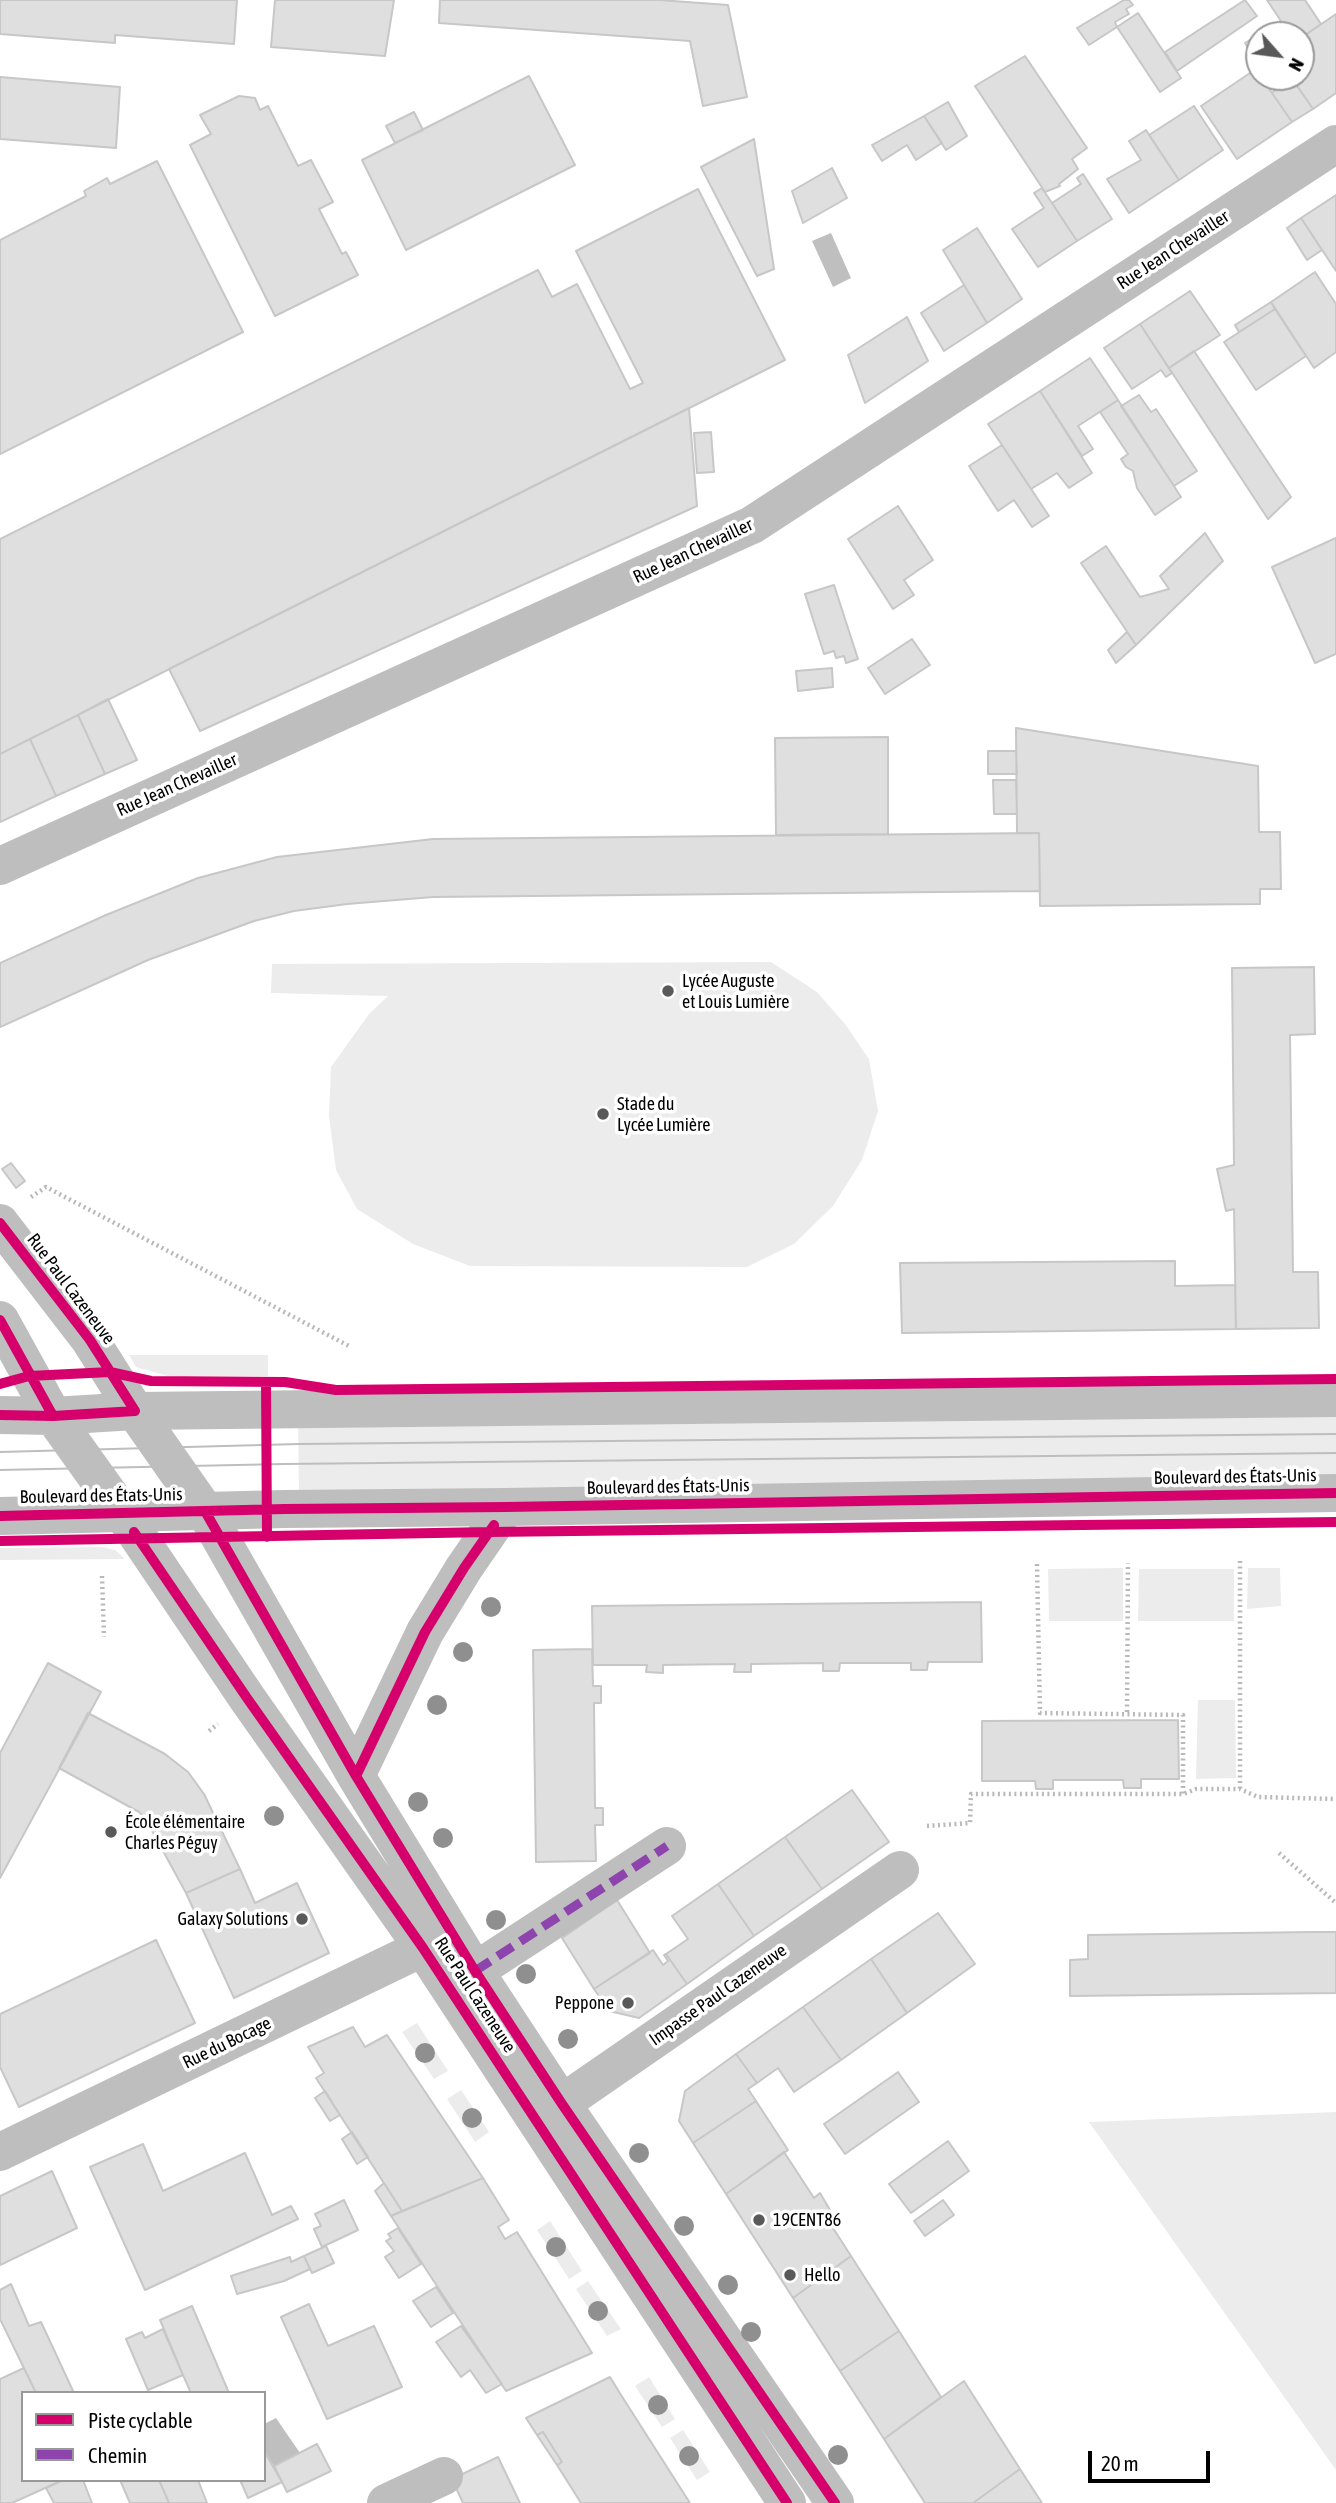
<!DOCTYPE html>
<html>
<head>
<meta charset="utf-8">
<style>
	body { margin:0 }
	#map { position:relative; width:1336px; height:2503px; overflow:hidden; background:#fff; font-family:"Asap Condensed",sans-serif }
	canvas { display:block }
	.legend { position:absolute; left:21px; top:2391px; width:245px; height:91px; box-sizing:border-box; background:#fff; border:2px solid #999; margin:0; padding:9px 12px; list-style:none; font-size:21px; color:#000 }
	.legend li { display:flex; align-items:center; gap:14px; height:35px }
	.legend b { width:35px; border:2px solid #999 }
	.north { position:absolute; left:1245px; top:21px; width:70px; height:70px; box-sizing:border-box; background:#fff; border:2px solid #999; border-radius:50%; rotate:118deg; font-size:19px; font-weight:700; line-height:28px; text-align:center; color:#000 }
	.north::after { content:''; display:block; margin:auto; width:24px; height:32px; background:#595959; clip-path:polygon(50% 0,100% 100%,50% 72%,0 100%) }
	.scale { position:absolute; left:1088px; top:2451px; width:122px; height:32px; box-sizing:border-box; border:4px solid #000; border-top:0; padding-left:9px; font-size:21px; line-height:24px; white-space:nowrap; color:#000; -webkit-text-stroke:5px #fff; paint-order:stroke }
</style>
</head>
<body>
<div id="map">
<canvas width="1336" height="2503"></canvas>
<ul class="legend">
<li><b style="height:9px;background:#d6006c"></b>Piste cyclable</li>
<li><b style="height:9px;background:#8e44ad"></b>Chemin</li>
</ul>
<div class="north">N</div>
<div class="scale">20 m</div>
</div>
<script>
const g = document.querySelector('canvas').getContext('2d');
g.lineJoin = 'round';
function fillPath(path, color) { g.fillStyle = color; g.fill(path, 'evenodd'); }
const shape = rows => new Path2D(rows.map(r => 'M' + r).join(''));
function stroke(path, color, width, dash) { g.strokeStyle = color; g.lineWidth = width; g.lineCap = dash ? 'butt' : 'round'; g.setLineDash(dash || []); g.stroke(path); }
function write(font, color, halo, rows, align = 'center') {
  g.font = font + ' "Asap Condensed",sans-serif'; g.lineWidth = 7; g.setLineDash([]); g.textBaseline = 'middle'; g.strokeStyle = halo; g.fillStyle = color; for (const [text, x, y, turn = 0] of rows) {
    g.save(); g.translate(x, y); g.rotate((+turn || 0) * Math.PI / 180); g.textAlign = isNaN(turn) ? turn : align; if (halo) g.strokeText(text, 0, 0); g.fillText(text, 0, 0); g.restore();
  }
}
fillPath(shape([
	[771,962,817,992,845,1024,869,1059,878,1111,862,1160,833,1206,794,1244,747,1267,470,1266,413,1244,357,1209,336,1170,329,1116,331,1067,369,1014,388,996,271,993,272,964],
	[129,1355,268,1355,268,1376,168,1376,136,1367],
	[1336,1410,1336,1479,299,1491,298,1421],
	[102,1547,115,1550,125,1559,0,1560,0,1548],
	[1123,1568,1123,1621,1049,1621,1048,1569],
	[1248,1568,1280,1568,1281,1606,1247,1609],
	[1139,1569,1234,1569,1234,1621,1138,1621],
	[1198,1700,1235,1700,1236,1778,1196,1779],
	[417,2023,448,2071,434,2079,402,2032],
	[461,2090,489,2132,475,2142,447,2099],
	[1336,2112,1336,2470,1089,2122],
	[550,2221,582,2271,569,2279,537,2230],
	[588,2281,621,2329,607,2336,576,2289],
	[649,2377,675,2419,662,2427,635,2386],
	[683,2430,710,2472,697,2480,670,2438]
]), '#ececec');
fillPath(shape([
	[831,233,851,278,833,287,812,241],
	[276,2418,300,2453,274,2466,264,2451,264,2424]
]), '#bfbfbf');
const building = shape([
	[0,0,237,0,234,44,115,35,115,43,0,34,0,0],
	[275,0,394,0,385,56,271,47,275,0],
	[440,0,659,0,728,5,747,97,703,106,690,41,439,23,440,0],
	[1124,0,1129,0,1133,5,1126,9,1129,14,1115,22,1117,27,1089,45,1077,28,1124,0],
	[1245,0,1257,16,1177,71,1165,52,1245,0],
	[1267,0,1305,0,1321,24,1301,38,1301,35,1259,35,1259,63,1245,43,1281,21,1267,0],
	[1138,13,1181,78,1160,92,1117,27,1138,13],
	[1336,14,1336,93,1313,109,1291,77,1301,77,1301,38,1336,14],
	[1025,56,1087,148,1072,159,1078,169,1059,184,1060,186,1045,192,975,86,1025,56],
	[1256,69,1259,77,1261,77,1292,122,1237,159,1201,106,1256,69],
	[529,76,575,165,406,250,362,160,529,76],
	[0,77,120,87,116,148,0,139,0,77],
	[1282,77,1291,77,1313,109,1292,122,1272,93,1285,80,1282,77],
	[239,96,255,98,260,110,268,106,298,166,311,160,333,202,319,209,342,254,346,252,358,275,275,316,190,145,211,134,200,115,239,96],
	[948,102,967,136,946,150,924,116,948,102],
	[1194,106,1223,150,1179,180,1149,135,1194,106],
	[414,112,423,130,395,143,386,126,414,112],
	[924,116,942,143,916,160,907,145,882,161,872,145,924,116],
	[1146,130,1179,180,1129,213,1107,179,1141,160,1129,141,1146,130],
	[754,139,774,269,757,276,701,167,754,139],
	[157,161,243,332,0,454,0,240,86,196,84,191,107,178,110,184,157,161],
	[832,168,847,198,803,223,792,191,832,168],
	[1083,174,1112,219,1077,241,1052,203,1081,184,1077,178,1083,174],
	[1042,188,1077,241,1038,267,1012,229,1044,208,1034,193,1042,188],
	[698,189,785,360,0,754,0,539,538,270,552,297,577,284,630,389,643,383,576,251,698,189],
	[1336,195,1336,271,1301,218,1336,195],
	[1301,218,1322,250,1307,260,1287,228,1301,218],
	[977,228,1022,299,987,323,943,250,977,228],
	[1315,272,1336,304,1336,352,1314,368,1271,302,1315,272],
	[964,285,987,323,944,351,921,313,964,285],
	[1190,291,1220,335,1169,368,1140,324,1190,291],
	[1271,302,1275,309,1239,332,1235,325,1271,302],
	[1275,309,1306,356,1256,390,1224,342,1275,309],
	[907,317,928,361,865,403,848,355,907,317],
	[1140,324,1172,373,1166,377,1161,370,1132,389,1104,348,1140,324],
	[1194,351,1291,497,1268,519,1169,368,1194,351],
	[1090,358,1118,400,1078,426,1093,449,1082,456,1040,391,1090,358],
	[1040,391,1092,473,1069,488,1057,473,1031,489,988,424,1040,391],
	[1139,395,1151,412,1156,409,1197,471,1174,486,1121,406,1139,395],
	[1118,400,1181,497,1155,515,1137,488,1133,471,1126,467,1121,459,1128,454,1100,412,1118,400],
	[689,408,697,506,200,731,169,669,689,408],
	[711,432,714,472,697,473,694,433,711,432],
	[1002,445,1049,516,1032,527,1014,500,998,511,969,466,1002,445],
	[898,506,933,560,904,580,914,595,893,609,848,539,898,506],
	[1205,533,1223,561,1136,645,1081,563,1106,546,1140,597,1169,589,1160,576,1205,533],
	[1336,538,1336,654,1315,663,1272,567,1336,538],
	[834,585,858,659,846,663,844,656,836,658,834,651,824,654,805,594,834,585],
	[1127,632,1136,645,1116,663,1108,650,1127,632],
	[912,639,930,665,885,694,868,668,912,639],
	[832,668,833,687,798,691,796,671,832,668],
	[108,699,137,760,105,774,78,715,108,699],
	[78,715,105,774,56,796,30,739,78,715],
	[1016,728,1258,766,1259,832,1280,832,1281,889,1260,889,1260,904,1040,906,1039,833,1017,833,1016,728],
	[888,737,888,834,776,835,775,738,888,737],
	[30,739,56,796,0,822,0,754,30,739],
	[988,751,1016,751,1017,774,988,774,988,751],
	[993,780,1016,780,1017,814,994,814,993,780],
	[1039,833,1040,891,433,897,347,904,294,911,254,921,148,960,0,1027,0,963,106,915,198,878,277,857,433,839,1039,833],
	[1314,967,1315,1034,1290,1035,1293,1272,1318,1272,1319,1328,1236,1329,1234,1209,1226,1211,1217,1169,1234,1165,1232,968,1314,967],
	[11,1163,25,1181,16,1188,2,1169,11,1163],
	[1175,1261,1175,1286,1235,1285,1236,1329,902,1333,900,1263,1175,1261],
	[981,1602,982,1662,928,1662,927,1670,911,1670,911,1663,840,1663,839,1671,823,1671,823,1663,751,1664,751,1672,734,1672,735,1664,663,1665,663,1673,646,1672,647,1665,593,1665,592,1606,981,1602],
	[592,1649,593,1686,601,1686,601,1703,594,1703,595,1808,603,1808,603,1825,595,1825,596,1861,536,1862,533,1650,592,1649],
	[48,1663,101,1692,0,1878,0,1753,48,1663],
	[88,1713,165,1754,188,1772,204,1794,240,1869,186,1893,145,1818,139,1812,59,1768,88,1713],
	[1178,1720,1179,1779,1141,1779,1141,1788,1124,1788,1123,1780,1053,1780,1053,1789,1036,1789,1035,1781,982,1781,982,1721,1178,1720],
	[852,1790,889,1842,822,1889,785,1837,852,1790],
	[785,1837,822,1889,754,1936,718,1884,785,1837],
	[240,1869,255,1903,297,1883,329,1953,234,1998,186,1893,240,1869],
	[718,1884,754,1936,687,1984,666,1954,688,1939,672,1916,718,1884],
	[617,1900,650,1953,594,1989,562,1938,617,1900],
	[938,1913,975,1964,907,2013,871,1959,938,1913],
	[1313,1932,1336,1932,1336,1993,1070,1996,1070,1960,1088,1959,1088,1935,1313,1932],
	[156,1940,195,2023,19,2107,0,2067,0,2014,156,1940],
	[653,1950,663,1965,668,1961,664,1955,666,1954,687,1984,639,2018,609,2011,594,1989,653,1950],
	[871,1959,907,2013,841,2060,803,2007,871,1959],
	[803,2007,841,2060,794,2092,778,2068,757,2083,736,2054,803,2007],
	[353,2027,365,2047,387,2035,483,2178,402,2211,316,2078,324,2073,308,2047,353,2027],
	[736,2054,757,2083,748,2089,756,2101,693,2143,679,2121,685,2091,736,2054],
	[898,2072,919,2102,845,2154,824,2124,898,2072],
	[325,2091,340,2115,330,2121,315,2098,325,2091],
	[756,2101,788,2150,726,2194,693,2143,756,2101],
	[352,2132,368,2157,357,2164,342,2139,352,2132],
	[948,2141,969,2171,911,2213,889,2184,948,2141],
	[143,2144,163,2191,245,2153,272,2215,291,2206,298,2219,145,2290,90,2167,143,2144],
	[784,2152,814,2198,820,2193,830,2210,824,2214,851,2256,793,2298,726,2194,784,2152],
	[52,2171,77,2228,0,2265,0,2196,52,2171],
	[483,2178,509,2220,498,2227,505,2239,517,2232,592,2353,506,2391,391,2216,483,2178],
	[384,2183,402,2211,391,2216,375,2191,384,2183],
	[344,2200,358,2230,322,2247,314,2229,321,2226,315,2214,344,2200],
	[943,2200,954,2215,925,2236,914,2221,943,2200],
	[398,2228,421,2264,399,2278,385,2257,394,2251,386,2241,391,2238,388,2234,398,2228],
	[326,2246,334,2263,312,2273,304,2256,326,2246],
	[304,2256,310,2269,284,2281,237,2294,231,2276,290,2257,291,2262,304,2256],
	[851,2256,899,2331,840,2371,793,2298,851,2256],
	[11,2284,29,2326,41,2322,74,2393,36,2393,0,2319,0,2290,11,2284],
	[436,2287,453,2313,431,2327,413,2301,436,2287],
	[309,2304,328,2346,374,2326,402,2387,327,2419,281,2317,309,2304],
	[192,2306,229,2393,191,2393,183,2375,160,2320,192,2306],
	[461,2326,502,2384,486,2393,470,2370,461,2377,436,2342,461,2326],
	[163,2329,183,2375,148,2390,126,2339,142,2332,145,2338,163,2329],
	[899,2331,941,2397,884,2439,840,2371,899,2331],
	[24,2368,36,2393,23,2393,23,2480,63,2480,12,2503,0,2503,0,2379,24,2368],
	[610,2377,621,2395,690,2503,581,2503,557,2465,562,2462,543,2432,537,2435,526,2418,610,2377],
	[964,2381,1020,2469,973,2503,925,2503,884,2439,964,2381],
	[543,2432,562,2462,557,2465,537,2435,543,2432],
	[317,2444,331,2471,287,2492,274,2466,317,2444],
	[264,2451,282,2482,248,2498,240,2480,264,2480,264,2451],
	[498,2457,520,2503,463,2503,452,2479,498,2457],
	[1020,2469,1042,2503,973,2503,1020,2469],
	[63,2480,83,2480,92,2503,54,2503,46,2488,63,2480],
	[120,2480,159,2480,169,2503,130,2503,120,2480],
	[159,2480,198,2480,207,2503,169,2503,159,2480]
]);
fillPath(building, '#dfdfdf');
stroke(building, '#c7c7c7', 2);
stroke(shape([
	[31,1197,46,1187,349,1346],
	[1240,1561,1240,1789],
	[1037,1564,1040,1713,1183,1715,1183,1794],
	[102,1576,104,1637],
	[1127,1712,1128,1563],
	[209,1731,218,1724],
	[927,1826,970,1823,971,1794,1183,1794,1196,1789,1240,1789,1258,1797,1336,1799],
	[1279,1853,1336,1903]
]), '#b9b9b9', 4.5, [2, 3.5]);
stroke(shape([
	[0,866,752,525,1336,144],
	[0,1223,90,1340,135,1411,205,1511,356,1776,475,1971,562,2104,835,2503],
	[0,1320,53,1416],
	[123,1514,247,1698,423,1948,787,2503],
	[356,1776,425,1632,464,1568,506,1507],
	[475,1971,667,1846],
	[542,2117,900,1870],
	[0,2152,445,1937],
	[386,2503,444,2476]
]), '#bebebe', 38);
stroke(shape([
	[0,1415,53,1416,135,1411,1336,1398],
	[53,1416,123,1514],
	[0,1516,285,1509,506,1507,1336,1493]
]), '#bebebe', 38);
stroke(shape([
	[0,1452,299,1444,1336,1434],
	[0,1470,284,1464,1336,1453]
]), '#bebebe', 2);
stroke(shape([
	[475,1971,667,1846]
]), '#8e44ad', 9, [18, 9]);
stroke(shape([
	[0,1223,90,1340,135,1411,53,1416,0,1415],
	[0,1320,53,1416],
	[266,1382,267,1537],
	[0,1384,29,1376,110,1372,151,1381,285,1382,336,1390,1336,1379],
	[205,1511,356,1776,475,1971,562,2104,835,2503],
	[0,1516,285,1509,506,1507,1336,1493],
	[134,1532,247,1698,423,1948,787,2503],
	[0,1541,489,1532,1336,1522],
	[356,1776,425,1632,464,1568,494,1525]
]), '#d6006c', 10);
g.fillStyle = '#8f8f8f';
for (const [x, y] of [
	[491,1607],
	[463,1652],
	[437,1705],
	[418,1802],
	[274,1816],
	[443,1838],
	[496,1920],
	[526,1974],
	[568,2039],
	[425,2053],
	[472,2118],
	[639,2153],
	[684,2226],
	[556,2247],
	[728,2285],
	[598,2311],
	[751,2332],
	[658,2405],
	[838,2455],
	[689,2456]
]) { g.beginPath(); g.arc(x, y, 10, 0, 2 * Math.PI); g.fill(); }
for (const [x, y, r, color] of [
	[668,991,7,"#595959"],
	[603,1114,7,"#595959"],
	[111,1832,7,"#595959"],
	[302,1919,7,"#595959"],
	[628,2003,7,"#595959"],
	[759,2220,7,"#595959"],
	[790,2275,7,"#595959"]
]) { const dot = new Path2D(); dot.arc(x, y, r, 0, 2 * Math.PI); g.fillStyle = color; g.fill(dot); stroke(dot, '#fff', 2.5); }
write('18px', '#000', '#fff', [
	["Rue Jean Chevailler",1173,250,-33],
	["Rue Jean Chevailler",693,551,-25],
	["Rue Jean Chevailler",177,785,-24],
	["Rue Paul Cazeneuve",71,1289,53],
	["Boulevard des États-Unis",1235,1477,-1],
	["Boulevard des États-Unis",668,1487,-1],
	["Boulevard des États-Unis",101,1496,-1],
	["Rue Paul Cazeneuve",475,1995,57],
	["Impasse Paul Cazeneuve",718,1995,-35],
	["Rue du Bocage",227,2043,-26]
]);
write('18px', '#000', '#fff', [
	["Lycée Auguste",682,981],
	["et Louis Lumière",682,1002],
	["Stade du",617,1104],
	["Lycée Lumière",617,1125],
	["École élémentaire",125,1822],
	["Charles Péguy",125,1843],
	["Galaxy Solutions",288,1919,"right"],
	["Peppone",614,2003,"right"],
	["19CENT86",773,2220],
	["Hello",804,2275]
], 'left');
</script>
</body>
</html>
